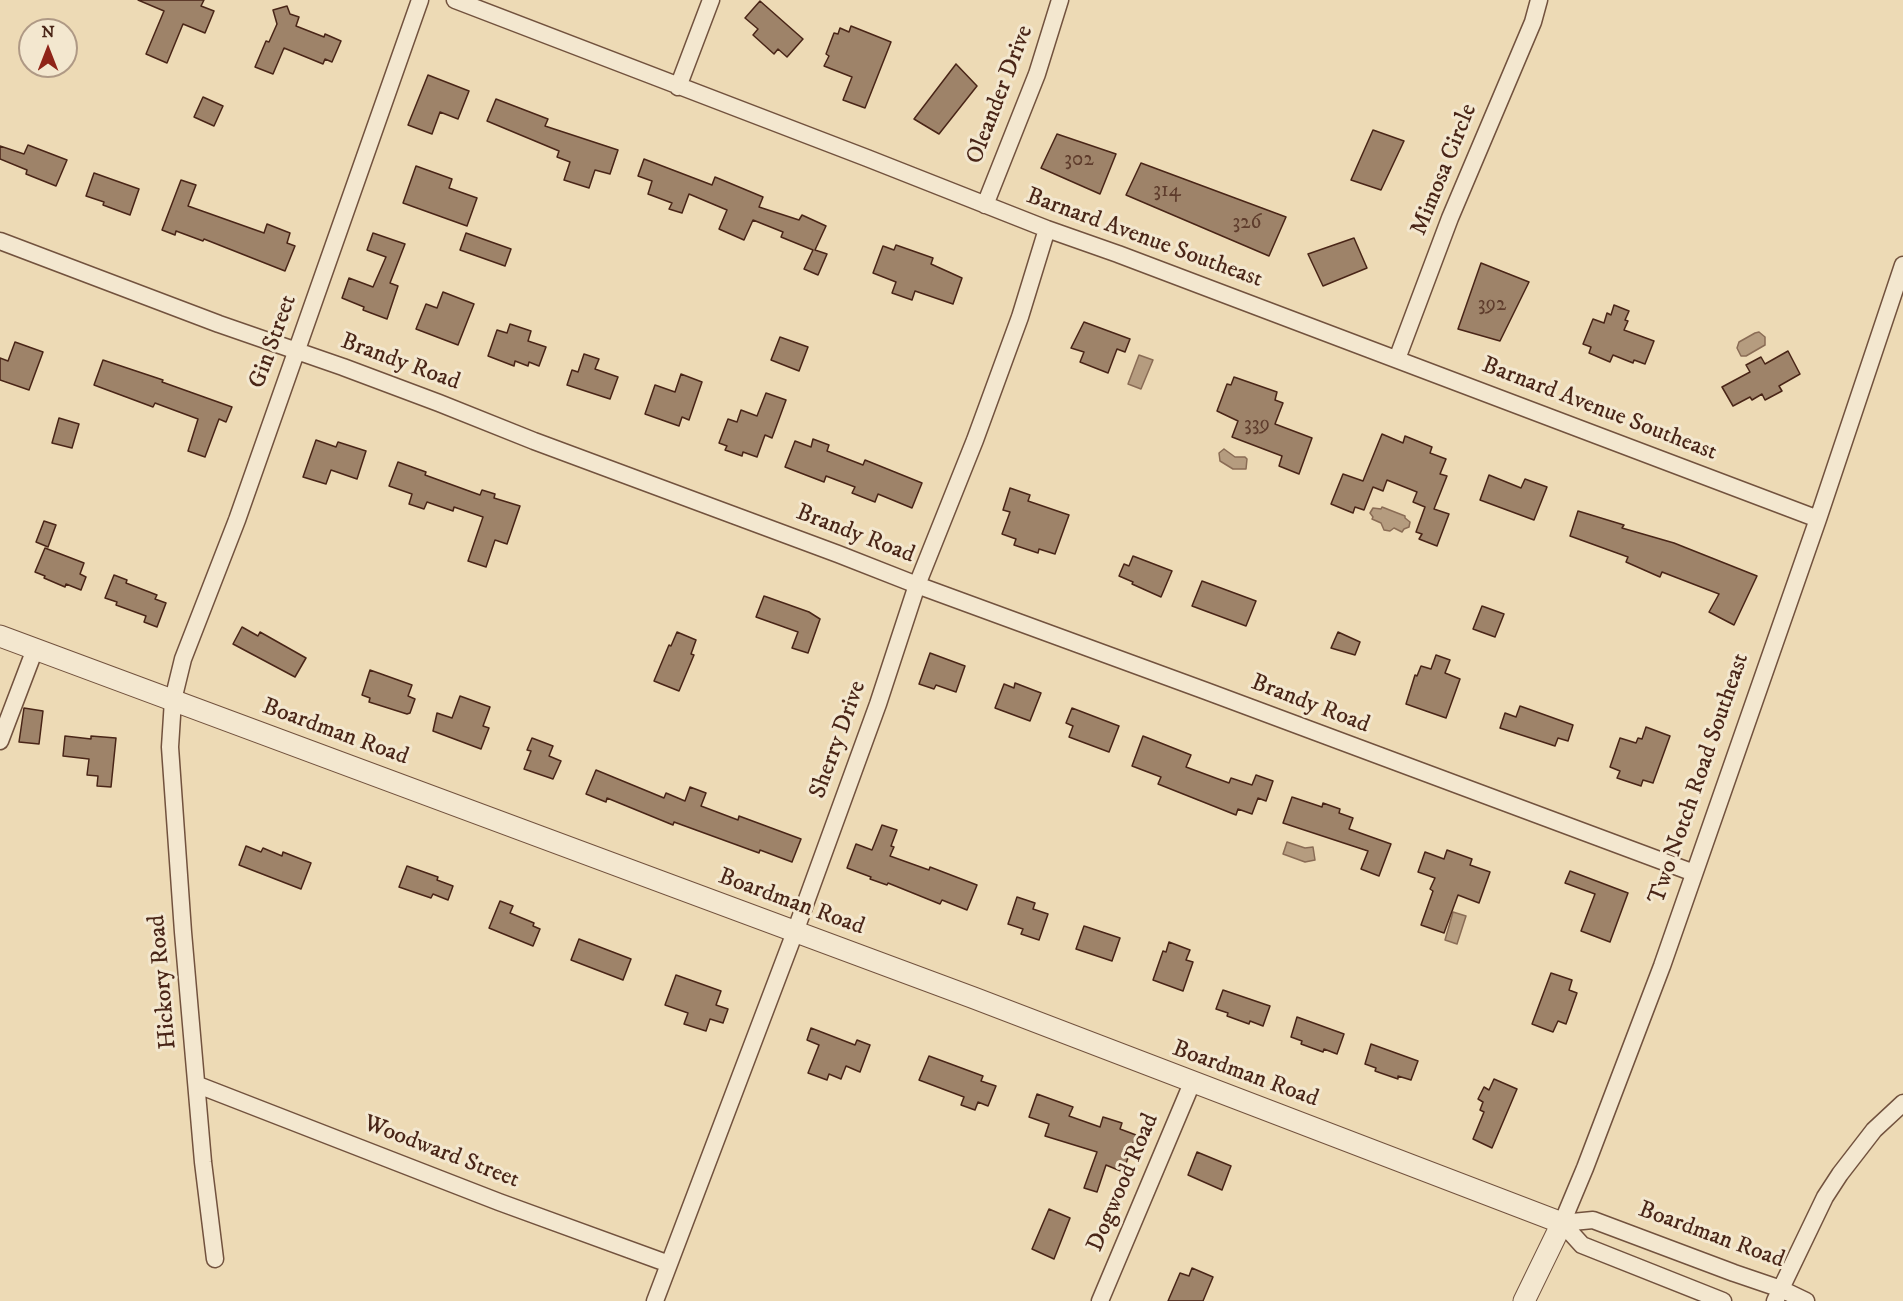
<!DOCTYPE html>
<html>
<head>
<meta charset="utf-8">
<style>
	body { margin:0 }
	#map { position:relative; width:1903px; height:1301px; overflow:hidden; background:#eddab5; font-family:"IM FELL DW Pica",serif }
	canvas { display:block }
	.north { position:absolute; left:18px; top:18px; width:60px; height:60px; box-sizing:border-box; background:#f3e7cf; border:2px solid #af9985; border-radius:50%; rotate:0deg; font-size:16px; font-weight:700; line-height:24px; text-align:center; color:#492517 }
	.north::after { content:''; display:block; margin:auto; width:21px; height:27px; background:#8f2418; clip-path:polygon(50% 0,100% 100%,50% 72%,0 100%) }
</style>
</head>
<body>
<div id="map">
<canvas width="1903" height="1301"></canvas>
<div class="north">N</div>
</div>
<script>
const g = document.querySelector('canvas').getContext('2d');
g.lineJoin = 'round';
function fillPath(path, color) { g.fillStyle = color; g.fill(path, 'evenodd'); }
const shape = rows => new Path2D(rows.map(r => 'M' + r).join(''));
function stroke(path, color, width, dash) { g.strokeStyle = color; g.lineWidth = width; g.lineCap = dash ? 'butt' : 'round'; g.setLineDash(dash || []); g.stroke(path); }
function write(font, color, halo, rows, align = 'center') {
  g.font = font + ' "IM FELL DW Pica",serif'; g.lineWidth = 6; g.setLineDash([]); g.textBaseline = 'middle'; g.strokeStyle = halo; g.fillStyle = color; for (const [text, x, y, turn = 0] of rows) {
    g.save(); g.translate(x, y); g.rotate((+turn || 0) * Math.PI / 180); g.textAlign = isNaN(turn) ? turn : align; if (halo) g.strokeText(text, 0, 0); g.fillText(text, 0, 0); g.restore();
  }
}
const water = shape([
	[1759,332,1765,337,1765,345,1746,356,1741,356,1737,348,1739,342,1755,333,1759,332],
	[1139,355,1153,360,1141,389,1128,384,1139,355],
	[1224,449,1235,457,1245,457,1247,459,1246,469,1233,469,1220,461,1219,453,1224,449],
	[1382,507,1405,516,1405,518,1410,522,1409,527,1404,529,1402,532,1394,528,1390,531,1384,530,1381,523,1372,519,1373,517,1370,513,1373,508,1381,509,1382,507],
	[1287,842,1305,848,1313,847,1315,860,1305,862,1283,854,1287,842],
	[1453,912,1466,916,1457,944,1445,940,1453,912]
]);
fillPath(water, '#b59c7f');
stroke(water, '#8a6c55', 1.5);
const building = shape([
	[138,0,204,0,201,6,214,11,205,33,183,24,167,63,146,54,164,11,138,0],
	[760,1,803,39,787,57,778,49,774,54,753,35,758,29,745,18,760,1],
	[287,6,290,14,299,17,296,26,324,37,325,34,341,41,332,62,325,59,323,64,284,48,273,74,255,67,266,41,269,42,277,24,273,10,287,6],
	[851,26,891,42,865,108,843,100,852,77,824,66,829,56,826,54,834,33,838,34,840,28,849,32,851,26],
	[956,64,977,86,939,134,914,119,956,64],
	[428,75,469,91,458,119,440,112,432,134,408,125,428,75],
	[203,97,223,106,214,126,194,117,203,97],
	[496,99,548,119,545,126,618,150,610,174,595,170,589,188,564,180,570,162,557,157,559,151,487,121,496,99],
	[1373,130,1404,141,1381,190,1351,180,1373,130],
	[1057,134,1116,154,1100,194,1041,168,1057,134],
	[28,145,67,160,56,186,26,174,27,170,0,159,0,146,24,154,28,145],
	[644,159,712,185,715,177,763,197,759,207,799,220,802,215,826,226,815,250,827,254,818,275,804,269,813,250,781,237,783,232,753,220,744,240,719,229,727,210,689,194,682,213,669,209,672,203,648,194,652,181,638,176,644,159],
	[1141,163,1286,217,1269,256,1126,195,1141,163],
	[416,166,452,179,449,188,477,198,467,226,403,203,416,166],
	[94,173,139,189,130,215,103,205,104,202,86,196,94,173],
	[181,180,196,185,188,206,264,233,267,224,290,233,287,243,295,246,285,271,204,239,203,241,176,231,175,235,162,230,181,180],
	[373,233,405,244,390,283,398,286,387,319,363,310,364,307,342,298,349,278,373,287,386,257,367,250,373,233],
	[466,233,511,249,505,266,460,250,466,233],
	[1354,238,1367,268,1323,286,1308,254,1354,238],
	[896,245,933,258,931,264,962,278,953,304,915,291,912,300,892,293,896,282,873,273,883,246,894,250,896,245],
	[1481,263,1529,282,1500,341,1458,329,1481,263],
	[443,292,474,304,458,345,416,329,426,304,437,308,443,292],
	[1614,305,1629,311,1625,320,1628,321,1624,330,1654,341,1645,364,1634,360,1633,363,1613,355,1610,362,1589,353,1591,347,1583,344,1593,319,1604,323,1607,313,1611,315,1614,305],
	[1084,322,1130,339,1125,352,1117,349,1108,373,1080,362,1084,352,1071,348,1084,322],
	[510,324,531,331,528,341,546,347,539,366,529,362,528,366,515,361,514,366,488,356,497,330,507,333,510,324],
	[780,337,808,347,799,371,771,360,780,337],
	[15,342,43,352,29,390,0,380,0,358,8,361,15,342],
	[1788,351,1800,374,1779,386,1782,391,1765,400,1762,394,1752,400,1750,397,1733,406,1722,387,1750,372,1746,365,1761,357,1765,364,1788,351],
	[584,354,599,359,595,369,618,377,610,399,567,385,572,370,578,372,584,354],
	[103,360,163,380,162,382,232,407,226,422,219,419,205,457,188,451,198,419,155,403,153,407,94,385,103,360],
	[681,374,702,382,689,420,682,417,679,426,645,414,655,385,675,392,681,374],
	[1234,377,1277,392,1275,400,1283,403,1275,424,1312,438,1299,474,1279,466,1282,456,1232,437,1238,421,1217,411,1227,384,1231,385,1234,377],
	[766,393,786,400,772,438,765,435,757,457,743,452,742,456,725,450,727,446,719,443,728,419,737,422,741,410,757,416,766,393],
	[59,418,79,424,72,448,52,443,59,418],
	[1382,434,1403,443,1405,436,1432,447,1430,453,1446,459,1440,474,1447,476,1434,509,1449,514,1437,546,1419,539,1422,534,1416,532,1425,507,1413,502,1417,492,1387,480,1383,491,1373,487,1364,510,1355,507,1353,513,1331,504,1343,474,1363,481,1382,434],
	[813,439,829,445,827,451,863,465,865,460,922,483,912,508,878,494,875,502,852,493,855,487,826,476,824,482,785,467,795,441,811,447,813,439],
	[316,440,336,447,338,442,366,451,357,479,331,470,326,484,303,477,316,440],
	[398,462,426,472,425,475,480,495,482,490,495,494,494,498,520,506,507,544,495,540,486,567,468,561,483,517,454,507,453,511,427,502,424,509,409,504,412,494,389,486,398,462],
	[1489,475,1521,488,1525,479,1547,487,1534,520,1480,500,1489,475],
	[1010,488,1030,495,1028,501,1069,515,1055,554,1039,549,1038,553,1014,545,1016,539,1002,534,1010,512,1003,510,1010,488],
	[1578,511,1624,525,1622,528,1674,543,1757,576,1734,625,1709,612,1719,594,1662,572,1660,577,1626,562,1628,557,1570,536,1578,511],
	[44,521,56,525,48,547,36,542,44,521],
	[45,548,84,563,80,574,86,577,81,590,66,584,65,587,44,578,45,576,35,572,45,548],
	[1133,556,1172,571,1161,597,1132,584,1133,582,1119,576,1124,564,1129,566,1133,556],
	[114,575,127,580,126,583,157,595,155,599,166,603,157,627,144,622,146,616,116,605,117,602,105,598,114,575],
	[1202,581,1256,601,1246,626,1192,606,1202,581],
	[764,596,809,612,820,619,808,653,792,648,798,632,756,617,764,596],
	[1482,606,1504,614,1495,637,1473,629,1482,606],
	[242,627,258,636,260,632,306,658,295,677,233,644,242,627],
	[677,632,696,640,691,654,694,655,679,691,654,681,669,645,671,646,677,632],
	[1338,632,1360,642,1355,655,1331,648,1338,632],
	[930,653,965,666,956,692,936,685,934,689,919,684,930,653],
	[1436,655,1450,660,1445,673,1460,679,1446,718,1406,704,1415,675,1417,676,1421,666,1431,669,1436,655],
	[370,670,412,685,408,696,415,699,410,713,407,714,369,702,370,698,362,695,370,670],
	[1015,683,1041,693,1030,721,995,708,1004,684,1014,688,1015,683],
	[460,696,490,707,483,726,489,728,481,749,433,731,437,713,452,718,460,696],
	[1520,706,1573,725,1568,741,1558,738,1555,746,1500,728,1505,713,1516,717,1520,706],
	[24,708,43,711,39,744,19,742,24,708],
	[1072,708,1119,726,1109,752,1069,737,1073,726,1066,723,1072,708],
	[1646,727,1670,736,1653,783,1643,780,1641,786,1617,778,1620,771,1610,767,1620,738,1636,743,1638,738,1642,739,1646,727],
	[65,736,91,739,91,736,116,738,111,787,97,786,98,776,87,775,89,759,63,756,65,736],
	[1143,736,1191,755,1186,767,1229,783,1231,778,1252,785,1256,775,1273,781,1266,801,1258,798,1252,814,1238,809,1236,815,1158,784,1161,777,1132,766,1143,736],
	[532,738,553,746,549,756,561,761,553,779,524,769,531,751,527,750,532,738],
	[596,770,664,798,666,793,685,801,690,787,706,793,701,806,738,820,739,816,801,839,792,862,760,850,759,853,674,822,673,825,607,798,606,802,586,794,596,770],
	[1292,797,1322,807,1323,803,1340,809,1339,813,1353,818,1349,829,1391,844,1379,876,1361,869,1368,851,1283,823,1292,797],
	[882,825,897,830,891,846,894,847,890,856,929,870,930,867,977,885,967,910,942,900,940,904,888,883,887,885,870,879,871,877,847,868,856,844,872,850,882,825],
	[246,846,261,852,263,848,282,856,283,852,311,863,301,889,239,865,246,846],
	[1447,850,1472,859,1470,865,1490,872,1479,903,1458,895,1444,933,1421,925,1433,891,1430,889,1435,878,1418,872,1425,852,1444,859,1447,850],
	[407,866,438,877,437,880,453,886,448,900,433,894,431,898,399,887,407,866],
	[1570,871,1628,893,1610,942,1581,931,1595,894,1565,883,1570,871],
	[1017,897,1035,903,1033,909,1048,914,1039,940,1021,934,1023,929,1008,924,1017,897],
	[500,901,513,906,510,913,534,923,533,926,540,929,533,946,489,928,500,901],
	[1084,926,1120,938,1112,961,1076,949,1084,926],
	[579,939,631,959,623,980,571,960,579,939],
	[1169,942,1190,950,1186,960,1193,962,1183,991,1153,980,1163,951,1166,952,1169,942],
	[1551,973,1572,980,1569,990,1577,993,1566,1024,1558,1021,1553,1032,1532,1024,1551,973],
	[676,975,721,991,716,1005,728,1009,723,1023,710,1019,706,1031,684,1024,688,1013,665,1005,676,975],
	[1223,990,1270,1006,1263,1026,1250,1021,1249,1024,1227,1016,1228,1013,1216,1009,1223,990],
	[1297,1017,1344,1034,1337,1054,1324,1049,1323,1052,1301,1044,1302,1041,1291,1037,1297,1017],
	[811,1028,855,1045,857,1040,870,1045,860,1072,846,1066,841,1079,829,1074,827,1080,808,1073,819,1045,807,1040,811,1028],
	[1371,1044,1418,1061,1411,1080,1398,1076,1398,1079,1375,1071,1376,1068,1365,1064,1371,1044],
	[929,1056,983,1076,981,1081,996,1086,988,1106,978,1102,975,1110,961,1105,964,1097,919,1080,929,1056],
	[1494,1079,1517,1089,1492,1148,1473,1139,1484,1112,1480,1110,1483,1102,1478,1099,1484,1087,1489,1090,1494,1079],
	[1037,1094,1073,1107,1069,1116,1100,1127,1103,1117,1122,1123,1120,1129,1136,1135,1123,1172,1106,1165,1097,1192,1084,1188,1097,1152,1045,1136,1049,1124,1029,1117,1037,1094],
	[1197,1152,1231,1166,1222,1190,1188,1175,1197,1152],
	[1049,1209,1070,1218,1054,1259,1032,1249,1049,1209],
	[1192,1268,1213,1277,1203,1301,1168,1301,1180,1273,1189,1276,1192,1268]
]);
fillPath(building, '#9e8369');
stroke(building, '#492517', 1.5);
const minor = shape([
	[455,0,867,158,1047,229,1118,254,1818,519],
	[678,87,711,0],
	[985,205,1037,74,1060,0],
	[0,241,219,324,343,367,439,403,534,441,838,554,917,585,1206,691,1694,873],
	[1397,359,1450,218,1533,22,1539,0],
	[0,741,35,649],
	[198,1085,499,1202,669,1264],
	[1562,1223,1585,1168,1662,966,1818,519,1903,265],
	[1562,1223,1593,1220,1734,1273,1781,1289,1806,1301],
	[1562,1223,1582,1245,1723,1301],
	[215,1259,203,1162,183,932,170,747,173,700,183,659,237,520,420,0],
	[655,1301,795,932,878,704,917,585,975,440,1020,317,1047,229],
	[1100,1301,1192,1083],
	[1775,1301,1825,1197,1840,1174,1874,1130,1903,1103]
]);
const tertiary = shape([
	[0,636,974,998,1562,1223,1524,1301]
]);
stroke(minor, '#72523e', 19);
stroke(tertiary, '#72523e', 23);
stroke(minor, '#f3e7cf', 16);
stroke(tertiary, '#f3e7cf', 21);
write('21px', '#5e3c2c', null, [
	["302",1079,161],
	["314",1167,192],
	["326",1247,224],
	["392",1492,306],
	["339",1257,426]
]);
write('24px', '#492517', '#f3e7cf', [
	["Oleander Drive",1001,95,-69],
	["Mimosa Circle",1445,170,-68],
	["Barnard Avenue Southeast",1144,239,20],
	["Gin Street",274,342,-70],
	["Brandy Road",400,363,20],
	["Barnard Avenue Southeast",1599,410,21],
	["Brandy Road",855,535,21],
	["Brandy Road",1310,705,21],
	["Boardman Road",335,733,20],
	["Sherry Drive",839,740,-70],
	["Two Notch Road Southeast",1700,779,-71],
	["Boardman Road",791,903,20],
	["Hickory Road",164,982,-95],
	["Boardman Road",1245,1075,20],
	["Woodward Street",441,1153,21],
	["Dogwood Road",1124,1183,-67],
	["Boardman Road",1711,1236,20]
]);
</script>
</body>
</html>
